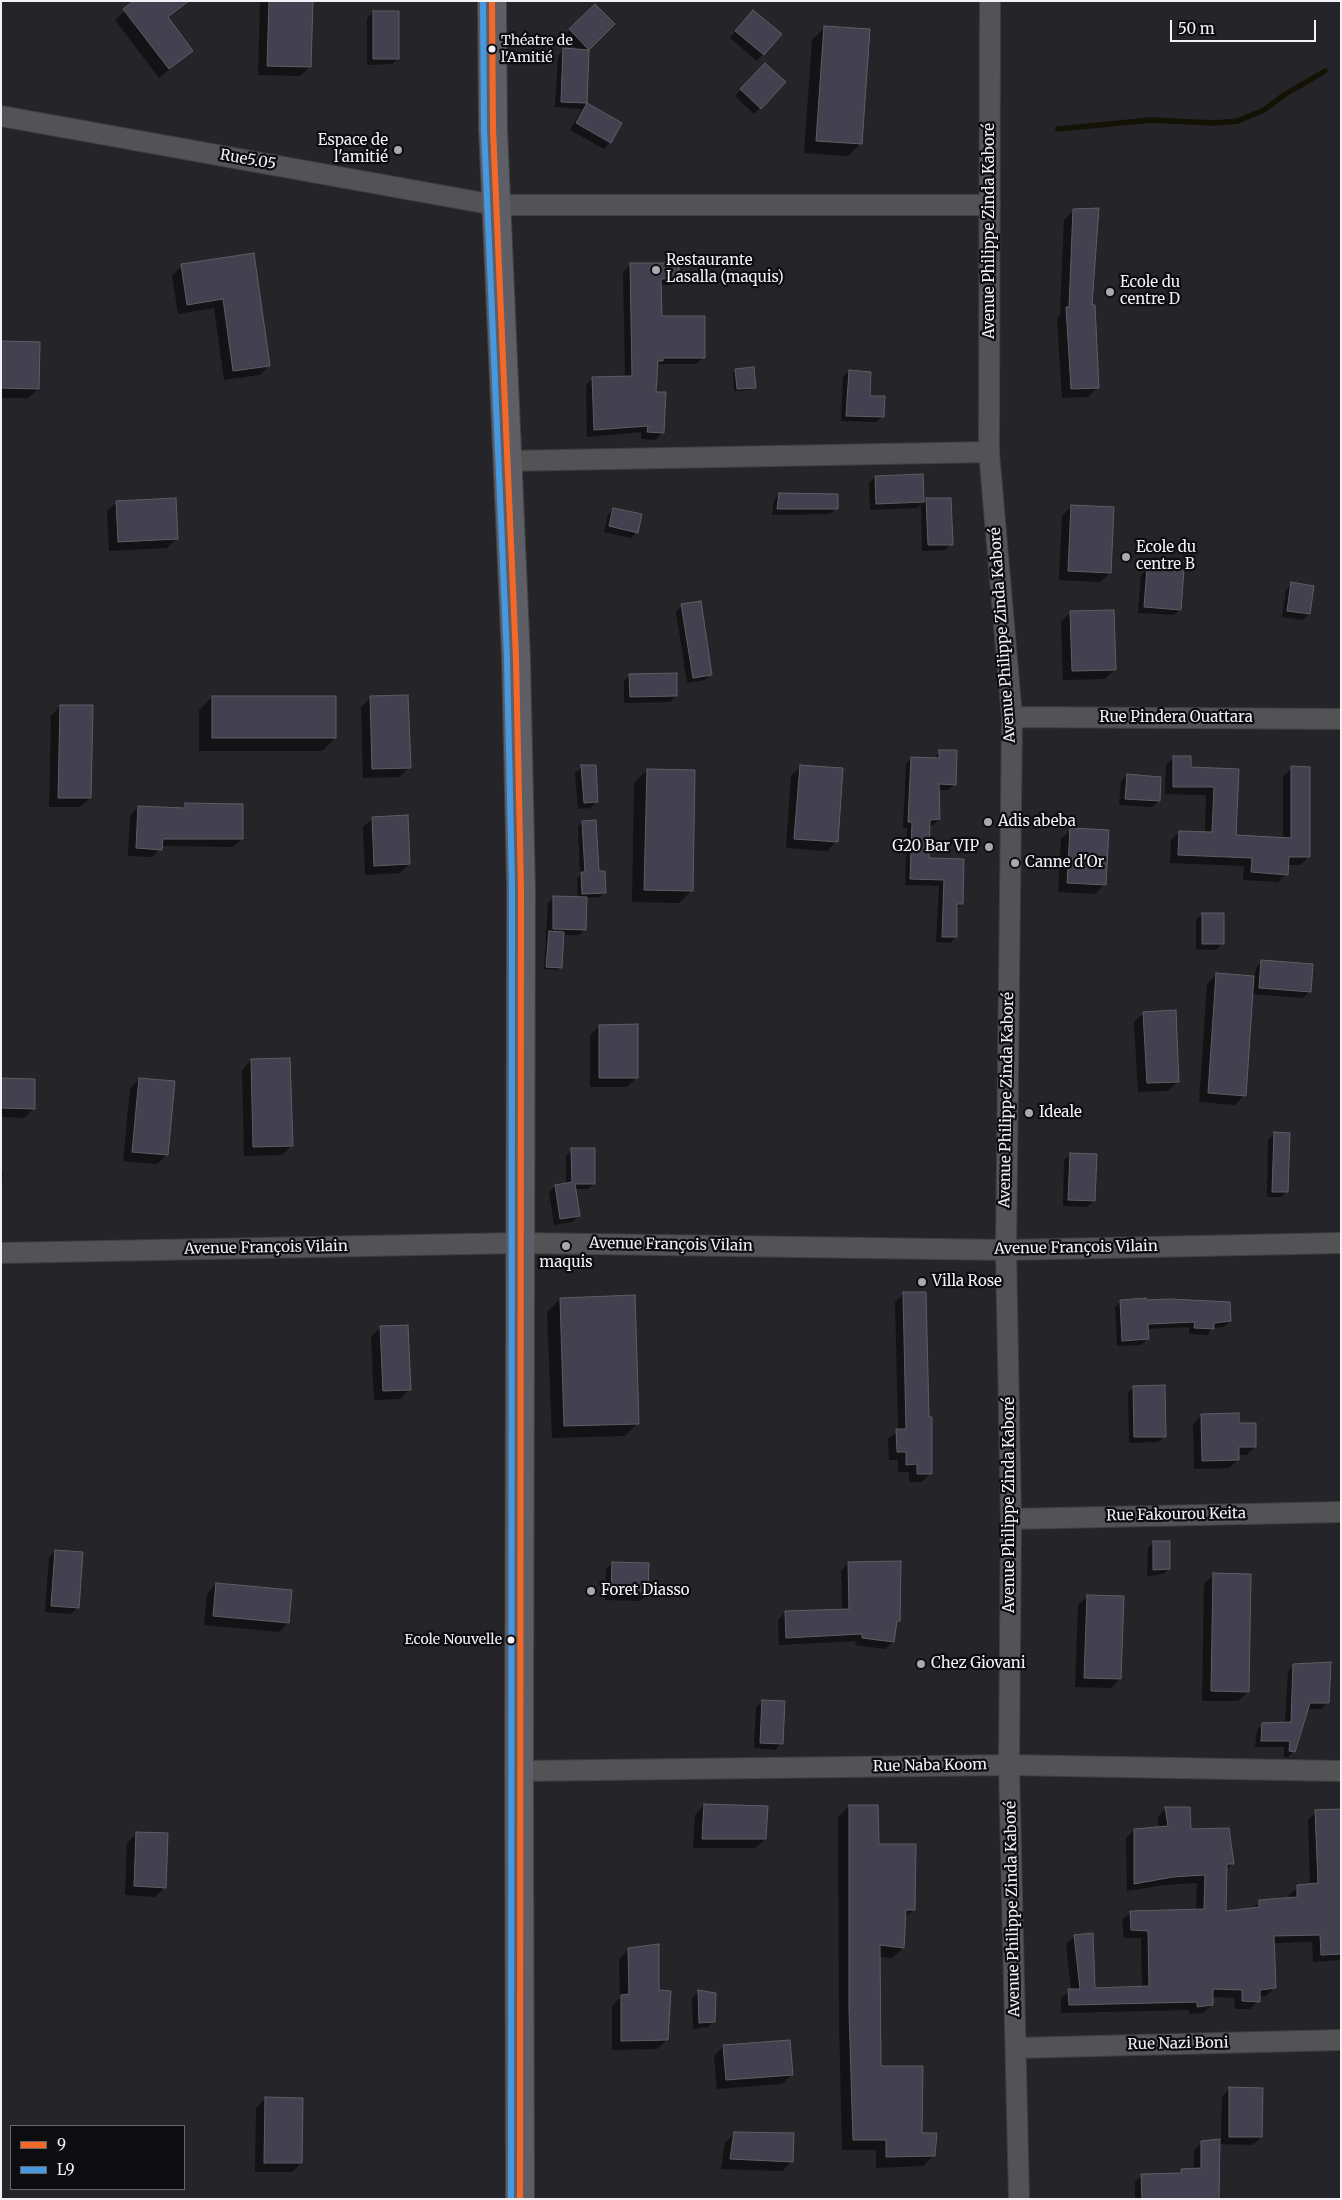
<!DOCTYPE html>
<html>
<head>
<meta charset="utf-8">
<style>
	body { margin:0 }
	#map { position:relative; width:1342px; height:2200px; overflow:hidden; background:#242429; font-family:Merriweather,serif }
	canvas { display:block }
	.frame { position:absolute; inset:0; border:2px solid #f1f1f6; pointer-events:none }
	.legend { position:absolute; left:10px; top:2125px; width:175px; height:65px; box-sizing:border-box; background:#0d0d10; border:1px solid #68686c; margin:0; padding:6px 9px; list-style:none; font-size:15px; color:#f1f1f6 }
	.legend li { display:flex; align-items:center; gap:10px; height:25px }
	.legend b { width:25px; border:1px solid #68686c }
	.scale { position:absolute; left:1170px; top:20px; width:146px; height:22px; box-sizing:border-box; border:2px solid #f1f1f6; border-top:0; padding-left:6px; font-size:15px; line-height:18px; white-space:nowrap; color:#f1f1f6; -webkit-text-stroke:4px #0d0d10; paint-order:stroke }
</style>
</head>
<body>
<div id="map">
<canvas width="1342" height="2200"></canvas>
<div class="frame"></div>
<ul class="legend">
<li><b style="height:6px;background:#f36827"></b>9</li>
<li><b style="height:6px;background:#4699e1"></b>L9</li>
</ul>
<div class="scale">50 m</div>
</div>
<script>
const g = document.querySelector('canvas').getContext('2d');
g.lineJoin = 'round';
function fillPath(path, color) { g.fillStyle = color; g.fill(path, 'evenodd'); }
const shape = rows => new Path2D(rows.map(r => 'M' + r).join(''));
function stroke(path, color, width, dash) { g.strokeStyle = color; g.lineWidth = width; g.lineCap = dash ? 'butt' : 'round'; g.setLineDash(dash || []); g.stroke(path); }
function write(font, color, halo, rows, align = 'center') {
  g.font = font + ' Merriweather,serif'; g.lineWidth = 4.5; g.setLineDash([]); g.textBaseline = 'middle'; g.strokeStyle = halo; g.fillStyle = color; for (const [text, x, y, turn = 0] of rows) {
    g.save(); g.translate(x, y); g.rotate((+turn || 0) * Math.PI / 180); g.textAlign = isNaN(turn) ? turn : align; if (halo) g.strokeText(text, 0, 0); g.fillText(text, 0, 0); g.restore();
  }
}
fillPath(shape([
	[136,1,190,1,167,19,192,51,159,78,115,20],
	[260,1,311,1,310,67,300,76,258,75],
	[595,5,588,49,586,104,620,123,610,142,604,149,570,130,582,109,555,107,558,56,564,49,578,50,564,36],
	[373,12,398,58,392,64,367,65,367,19],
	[747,17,780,34,757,61,730,38],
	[825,27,861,143,848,156,804,153,812,40],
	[759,70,784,82,754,114,735,96],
	[1073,211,1098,387,1088,397,1062,398,1057,318,1060,315,1064,220],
	[253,255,269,365,260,375,224,380,214,308,178,314,172,275,182,266],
	[678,264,678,278,671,285,660,285,661,317,704,357,696,364,658,364,656,366,654,393,663,432,656,440,641,439,641,432,587,437,586,385,593,378,625,378,623,272,630,265],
	[1,342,38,389,28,398,1,398],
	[736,370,754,387,751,390,734,391,733,373],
	[849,371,883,416,876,422,841,421,843,377],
	[922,475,923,504,927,500,951,544,945,550,922,551,921,504,917,508,870,510,869,483,875,477],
	[780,494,836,508,830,514,772,515,774,500],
	[117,502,176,539,167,548,109,551,107,511],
	[1072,506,1110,573,1100,582,1059,580,1062,516],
	[614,509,637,532,631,538,604,532,608,515],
	[1147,569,1180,609,1174,615,1138,613,1141,575],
	[1292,584,1309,614,1303,620,1282,617,1286,590],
	[682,605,711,674,705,680,687,683,676,612],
	[1071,612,1115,669,1105,679,1063,680,1061,622],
	[630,675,676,696,670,702,624,703,624,681],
	[212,697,335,738,322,751,199,751,199,710],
	[371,698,409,767,400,777,363,778,361,707],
	[60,706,90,798,80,807,49,807,51,716],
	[940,751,955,784,949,790,937,790,939,819,933,825,929,825,928,859,963,861,961,903,956,909,956,937,950,943,936,942,939,886,905,885,907,828,903,828,906,764,911,758,934,759],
	[1174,757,1190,768,1238,770,1235,836,1283,839,1283,776,1292,768,1309,856,1301,865,1287,865,1286,874,1278,882,1243,880,1244,866,1170,863,1171,840,1179,832,1205,833,1206,795,1165,794,1166,765],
	[582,767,597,801,591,808,578,809,575,773],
	[800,767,836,842,827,851,786,848,791,776],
	[647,770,692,890,679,903,632,902,634,783],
	[1127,775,1159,801,1152,807,1119,805,1121,782],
	[186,805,242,839,233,847,161,846,153,857,128,856,130,816,138,807,181,809],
	[373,818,409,864,400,873,365,875,363,827],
	[582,822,605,892,600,897,586,898,585,929,579,935,563,935,561,967,558,970,544,969,548,903,554,897,578,898,577,878,580,875,578,827],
	[1071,830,1105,884,1095,894,1058,892,1061,839],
	[1203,914,1223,943,1216,950,1196,949,1196,920],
	[1262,961,1310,991,1303,998,1252,994,1244,1095,1235,1105,1199,1102,1207,984,1217,974,1255,977,1256,968],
	[1144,1013,1178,1081,1168,1091,1138,1092,1134,1022],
	[599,1026,637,1077,627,1087,590,1087,590,1036],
	[251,1060,292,1145,282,1155,244,1156,242,1070],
	[139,1079,167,1154,157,1164,123,1161,130,1089],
	[1,1080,34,1108,24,1118,1,1117],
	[1274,1134,1287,1191,1281,1197,1267,1197,1268,1140],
	[572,1150,594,1183,588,1189,574,1189,578,1216,572,1222,554,1225,549,1192,555,1186,566,1184,566,1156],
	[1071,1154,1094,1201,1087,1207,1063,1206,1064,1160],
	[1,1173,3,1173,1,1193],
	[904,1293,930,1473,922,1482,909,1482,909,1472,898,1472,898,1460,889,1460,888,1439,898,1431,895,1302],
	[560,1299,638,1423,625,1436,552,1438,547,1312],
	[1121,1301,1145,1302,1230,1321,1224,1327,1213,1328,1207,1335,1189,1334,1189,1327,1147,1329,1147,1339,1141,1345,1117,1346,1115,1307],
	[381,1327,409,1390,400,1399,374,1400,371,1337],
	[1134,1387,1165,1436,1158,1442,1129,1443,1128,1393],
	[1202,1415,1238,1424,1255,1447,1246,1455,1238,1455,1238,1460,1229,1468,1194,1469,1193,1424],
	[1154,1542,1169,1568,1163,1574,1147,1576,1148,1548],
	[55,1551,77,1608,71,1614,45,1612,49,1558],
	[612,1563,646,1595,640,1601,605,1600,606,1569],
	[848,1563,899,1621,895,1624,893,1642,885,1649,855,1645,856,1641,779,1645,778,1620,785,1613,842,1610,841,1571],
	[1214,1575,1248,1692,1238,1701,1202,1701,1204,1584],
	[216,1584,288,1623,279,1632,204,1625,207,1594],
	[1088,1596,1120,1679,1111,1688,1075,1687,1078,1605],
	[1294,1665,1328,1702,1321,1709,1307,1709,1294,1751,1288,1757,1284,1757,1284,1747,1255,1747,1257,1730,1263,1724,1285,1723,1288,1671],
	[763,1701,781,1743,775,1750,754,1748,756,1707],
	[704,1805,765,1839,755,1848,693,1848,695,1815],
	[849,1806,878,1845,914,1909,904,1919,903,1948,892,1958,879,1957,879,2067,934,2155,923,2166,876,2168,876,2150,842,2150,839,2022,838,1817],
	[1166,1808,1190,1831,1232,1864,1226,1870,1225,1913,1252,1909,1260,1902,1289,1899,1289,1895,1298,1887,1310,1885,1308,1820,1316,1812,1341,1810,1341,1960,1313,1962,1312,1942,1273,1943,1274,1988,1266,1996,1258,1997,1258,2001,1250,2009,1235,2009,1234,1998,1212,1997,1212,2005,1203,2013,1189,2014,1189,2010,1061,2013,1061,1998,1071,1990,1066,1944,1075,1936,1094,1989,1142,1987,1141,1938,1124,1938,1122,1920,1131,1912,1196,1911,1197,1883,1164,1885,1127,1891,1126,1838,1134,1830,1159,1828,1158,1817],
	[137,1833,165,1887,155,1897,125,1895,127,1843],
	[629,1949,658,1992,667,2040,657,2049,612,2050,612,2006,620,1998,619,1959],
	[698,1992,714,2021,708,2027,693,2029,692,1998],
	[724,2046,792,2074,782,2084,717,2089,714,2056],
	[1230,2088,1261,2137,1253,2145,1219,2144,1218,2199,1135,2199,1135,2182,1142,2175,1177,2174,1181,2170,1194,2169,1194,2150,1201,2143,1221,2140,1222,2097],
	[265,2099,301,2163,292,2172,255,2172,256,2108],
	[734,2134,792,2161,782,2171,721,2169,725,2143]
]), '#0007');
stroke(shape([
	[1058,129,1151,120,1215,123,1238,121,1264,110,1284,95,1325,71]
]), '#131204', 5.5);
const building = shape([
	[134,1,189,1,168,17,193,51,169,69,123,9,134,1],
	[269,1,313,1,311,67,267,66,269,1],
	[595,4,615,24,589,50,569,29,595,4],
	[753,10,782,34,764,55,735,31,753,10],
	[373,11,399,11,399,59,373,59,373,11],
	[824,26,870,29,862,144,816,141,824,26],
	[563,48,589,50,587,103,561,102,563,48],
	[765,63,786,82,761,109,740,89,765,63],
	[587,103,622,123,611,143,576,123,587,103],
	[1099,208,1092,305,1095,305,1099,388,1071,389,1066,307,1069,307,1073,209,1099,208],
	[254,253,270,366,233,371,223,299,187,305,181,264,254,253],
	[630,263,679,263,679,278,661,279,662,316,705,316,705,358,663,358,663,361,658,361,656,392,666,392,664,433,647,432,648,426,594,430,592,377,632,376,630,263],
	[1,341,40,342,39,389,1,388,1,341],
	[754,367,756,388,737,389,735,369,754,367],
	[849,370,871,372,870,396,885,396,884,417,846,416,849,370],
	[923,474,924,502,876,504,875,476,923,474],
	[779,493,838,494,838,509,777,509,779,493],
	[176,498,178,539,118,542,116,501,176,498],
	[926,498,951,498,953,545,928,545,926,498],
	[1071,505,1114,507,1111,573,1068,571,1071,505],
	[613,508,642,514,638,533,609,526,613,508],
	[1147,568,1184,570,1181,610,1144,607,1147,568],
	[1291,582,1314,586,1310,614,1287,611,1291,582],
	[701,601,712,675,693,678,681,604,701,601],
	[1114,610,1116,670,1072,671,1070,611,1114,610],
	[677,673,677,696,630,697,629,674,677,673],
	[408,695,411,768,372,769,370,696,408,695],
	[212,696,336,696,336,738,212,738,212,696],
	[60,705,93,705,91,798,58,798,60,705],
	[939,750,957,750,956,785,939,784,940,819,930,820,929,858,964,859,963,904,957,904,957,937,942,937,944,880,910,879,912,822,908,822,911,757,939,758,939,750],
	[1173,756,1191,756,1191,767,1239,769,1236,835,1291,838,1291,766,1310,767,1310,857,1289,857,1288,875,1251,872,1252,858,1178,855,1179,831,1212,832,1214,787,1173,787,1173,756],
	[581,765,596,765,598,802,584,803,581,765],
	[800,765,843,768,838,842,794,839,800,765],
	[647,769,695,770,693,891,644,890,647,769],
	[1127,774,1161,777,1160,801,1125,799,1127,774],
	[185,803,243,804,243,839,163,839,162,850,136,848,138,806,185,808,185,803],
	[408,815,410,864,374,866,372,817,408,815],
	[596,820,599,871,605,871,606,893,582,894,581,872,585,872,582,821,596,820],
	[1070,828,1109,830,1106,885,1067,883,1070,828],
	[553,896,587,897,586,930,553,929,553,896],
	[1202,913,1224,913,1224,944,1202,944,1202,913],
	[549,931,564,932,562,968,546,967,549,931],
	[1261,960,1313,964,1311,992,1259,988,1261,960],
	[1216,973,1254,976,1246,1096,1208,1093,1216,973],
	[1176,1010,1179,1082,1147,1083,1143,1012,1176,1010],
	[638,1024,638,1078,599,1078,599,1025,638,1024],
	[290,1058,293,1146,253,1147,251,1059,290,1058],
	[1,1078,35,1079,35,1109,1,1108,1,1078],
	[139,1078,175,1081,168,1155,132,1152,139,1078],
	[1274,1132,1290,1133,1288,1192,1272,1192,1274,1132],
	[571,1148,595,1148,595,1184,575,1184,580,1216,560,1219,555,1185,572,1182,571,1148],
	[1070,1153,1097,1154,1095,1201,1068,1200,1070,1153],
	[903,1292,926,1292,929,1417,932,1417,932,1474,917,1474,917,1464,906,1465,906,1452,897,1452,896,1429,906,1429,903,1292],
	[635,1295,639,1424,564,1426,560,1298,635,1295],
	[1146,1298,1147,1300,1170,1299,1230,1302,1231,1321,1214,1323,1214,1329,1194,1328,1195,1322,1148,1324,1149,1339,1122,1341,1120,1300,1146,1298],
	[408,1325,411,1390,383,1391,380,1326,408,1325],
	[1165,1385,1166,1437,1134,1437,1133,1386,1165,1385],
	[1239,1413,1239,1423,1256,1423,1256,1447,1239,1447,1239,1460,1202,1461,1201,1414,1239,1413],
	[1153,1541,1170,1541,1170,1569,1153,1570,1153,1541],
	[55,1550,83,1552,79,1608,51,1606,55,1550],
	[901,1561,900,1621,897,1621,894,1642,862,1638,862,1634,786,1638,785,1611,849,1609,848,1562,901,1561],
	[612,1562,649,1563,648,1595,611,1595,612,1562],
	[1213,1573,1251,1574,1249,1692,1211,1691,1213,1573],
	[216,1583,292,1590,289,1623,213,1616,216,1583],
	[1087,1595,1124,1596,1121,1679,1084,1678,1087,1595],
	[1331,1662,1329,1703,1310,1703,1295,1752,1289,1751,1290,1741,1261,1741,1262,1723,1291,1722,1293,1664,1331,1662],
	[762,1700,785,1701,783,1744,760,1743,762,1700],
	[704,1804,768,1806,766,1839,702,1839,704,1804],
	[849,1805,878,1805,879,1844,916,1844,915,1910,906,1910,904,1948,880,1945,881,2066,923,2066,922,2133,937,2133,935,2156,886,2157,886,2140,853,2140,849,2010,849,1805],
	[1165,1807,1190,1807,1191,1829,1229,1828,1234,1864,1227,1864,1226,1911,1259,1907,1259,1900,1297,1897,1297,1885,1318,1883,1315,1810,1341,1809,1341,1954,1321,1955,1320,1935,1274,1936,1276,1988,1260,1990,1260,2002,1242,2001,1242,1990,1213,1989,1213,2005,1197,2007,1197,2002,1069,2005,1068,1989,1080,1989,1074,1935,1093,1933,1095,1988,1149,1986,1148,1931,1131,1930,1130,1911,1204,1909,1205,1875,1173,1877,1134,1884,1134,1829,1168,1826,1165,1807],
	[136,1832,168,1833,166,1888,134,1886,136,1832],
	[659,1944,659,1990,671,1991,668,2040,621,2041,621,1995,629,1994,628,1948,659,1944],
	[698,1990,716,1993,715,2022,699,2023,698,1990],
	[790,2040,793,2075,726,2080,723,2045,790,2040],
	[1229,2087,1263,2088,1262,2137,1229,2137,1229,2087],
	[265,2097,303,2098,302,2163,264,2163,265,2097],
	[734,2132,794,2133,793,2162,730,2159,734,2132],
	[1220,2139,1219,2199,1142,2199,1141,2174,1181,2173,1181,2169,1201,2168,1201,2141,1220,2139]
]);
fillPath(building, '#434050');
stroke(building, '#5e5e62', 1);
const minor = shape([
	[990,1,989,452,1012,717,1006,1250,1011,1519,1009,1765,1019,2199],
	[1,116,495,205,990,205],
	[507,461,989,452],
	[1012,717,1341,719],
	[1,1253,520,1243,1006,1250,1341,1243],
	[1011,1519,1341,1512],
	[519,1771,1009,1765,1341,1771],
	[1016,2048,1341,2040]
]);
const trunk = shape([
	[492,1,493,129,516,658,521,888,519,1771,520,2199]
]);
stroke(minor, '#3f3f42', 22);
stroke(trunk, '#3f3f42', 30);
stroke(minor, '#535356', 20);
stroke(trunk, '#5e5e66', 28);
stroke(shape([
	[492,1,493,129,516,658,521,888,520,2199]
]), '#f36827', 6);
stroke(shape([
	[483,1,484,129,507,658,512,888,511,2199]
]), '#4699e1', 6);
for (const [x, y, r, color] of [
	[492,49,4.5,"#f1f1f6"],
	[398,150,5,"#a9a9ae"],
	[656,270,5,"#a9a9ae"],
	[1110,292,5,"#a9a9ae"],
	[1126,557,5,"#a9a9ae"],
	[988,822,5,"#a9a9ae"],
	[989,847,5,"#a9a9ae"],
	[1015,863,5,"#a9a9ae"],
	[1029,1113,5,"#a9a9ae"],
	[566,1246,5,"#a9a9ae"],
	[922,1282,5,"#a9a9ae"],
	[591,1591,5,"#a9a9ae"],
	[511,1640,4.5,"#f1f1f6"],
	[921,1664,5,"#a9a9ae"]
]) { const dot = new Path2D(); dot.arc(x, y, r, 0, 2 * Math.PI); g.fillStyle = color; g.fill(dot); stroke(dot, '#0d0d10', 2); }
write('14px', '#f1f1f6', '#0d0d10', [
	["Théatre de",501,41],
	["l'Amitié",501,58],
	["Ecole Nouvelle",502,1640,"right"]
], 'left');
write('15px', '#f1f1f6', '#0d0d10', [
	["Espace de",388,141,"right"],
	["l'amitié",388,158,"right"],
	["Restaurante",666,261],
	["Lasalla (maquis)",666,278],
	["Ecole du",1120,283],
	["centre D",1120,300],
	["Ecole du",1136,548],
	["centre B",1136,565],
	["Adis abeba",998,822],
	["G20 Bar VIP",979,847,"right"],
	["Canne d'Or",1025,863],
	["Ideale",1039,1113],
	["maquis",566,1263,"center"],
	["Villa Rose",932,1282],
	["Foret Diasso",601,1591],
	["Chez Giovani",931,1664]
], 'left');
write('15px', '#f1f1f6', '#0d0d10', [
	["Rue5.05",248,160,10],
	["Avenue Philippe Zinda Kaboré",990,231,-90],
	["Avenue Philippe Zinda Kaboré",1003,635,-94],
	["Rue Pindera Ouattara",1176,718],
	["Avenue Philippe Zinda Kaboré",1007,1100,-89],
	["Avenue François Vilain",671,1245,1],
	["Avenue François Vilain",266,1248,-1],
	["Avenue François Vilain",1076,1248,-1],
	["Avenue Philippe Zinda Kaboré",1010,1505,-90],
	["Rue Fakourou Keita",1176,1515,-1],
	["Rue Naba Koom",930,1766,-1],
	["Avenue Philippe Zinda Kaboré",1013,1909,-91],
	["Rue Nazi Boni",1178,2044,-1]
]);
</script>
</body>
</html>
